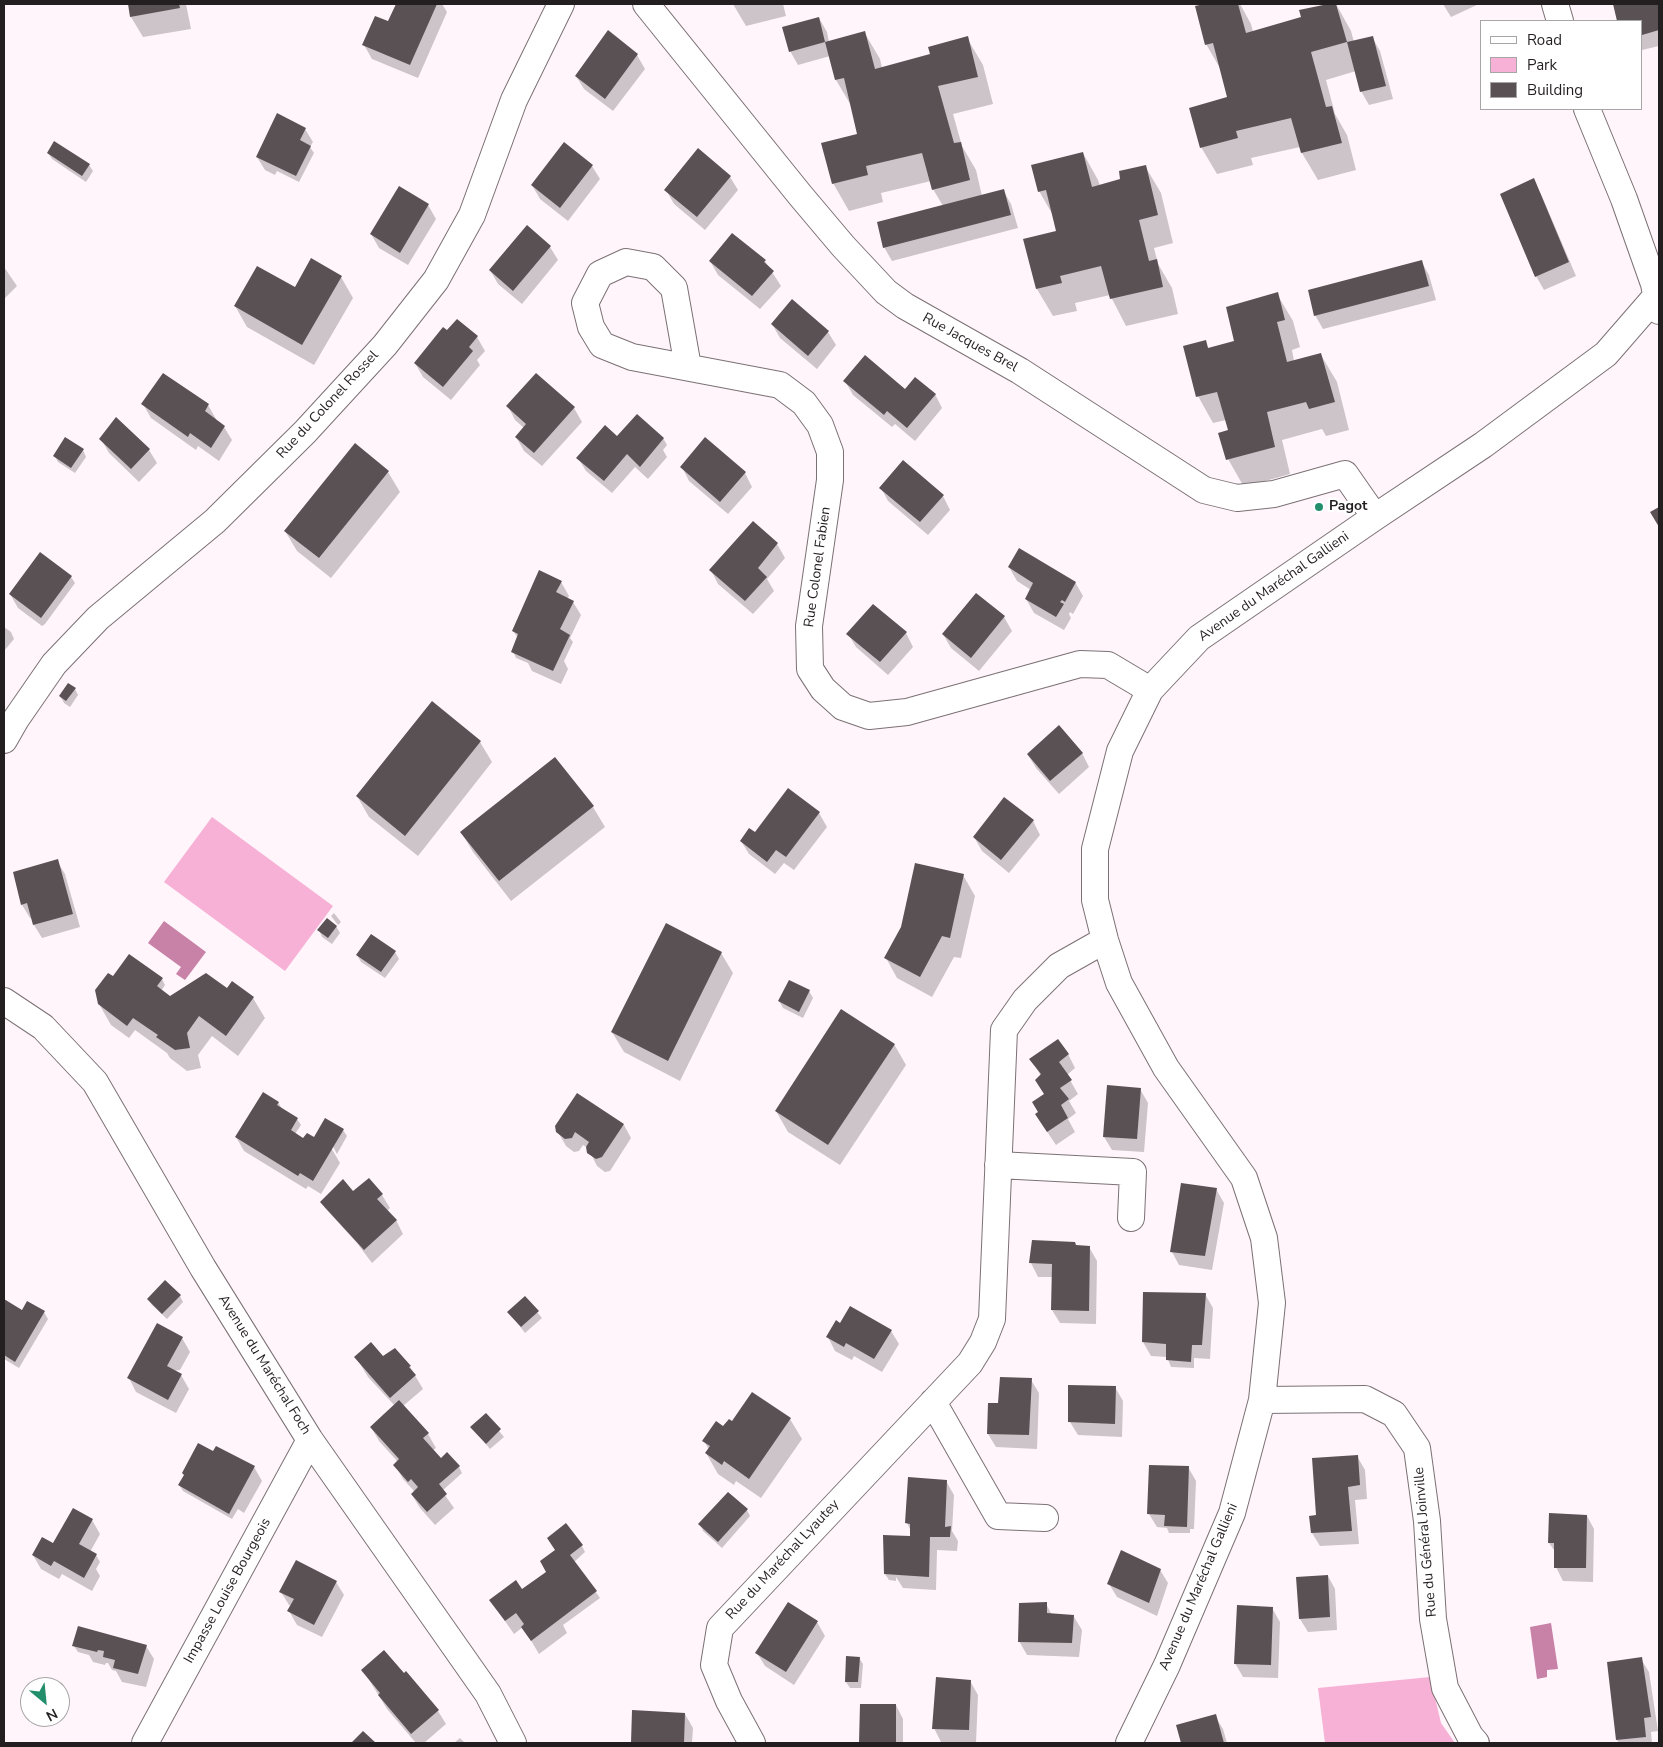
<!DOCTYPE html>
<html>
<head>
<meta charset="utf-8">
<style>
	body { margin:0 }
	#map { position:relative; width:1663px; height:1747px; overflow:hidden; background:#fff5fa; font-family:"Nunito Sans",sans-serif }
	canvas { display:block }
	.frame { position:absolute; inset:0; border:5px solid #231f21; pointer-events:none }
	.legend { position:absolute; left:1480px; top:20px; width:162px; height:90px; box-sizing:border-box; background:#fff; border:1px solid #a7a5a6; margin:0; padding:6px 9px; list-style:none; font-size:15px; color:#231f21 }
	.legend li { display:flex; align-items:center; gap:10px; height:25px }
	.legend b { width:25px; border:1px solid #a7a5a6 }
	.north { position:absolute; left:20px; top:1677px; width:50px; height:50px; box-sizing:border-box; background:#fff; border:1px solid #a7a5a6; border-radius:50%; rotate:152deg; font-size:14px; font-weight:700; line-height:20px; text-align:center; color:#231f21 }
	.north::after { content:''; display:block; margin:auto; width:18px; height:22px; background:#238e6c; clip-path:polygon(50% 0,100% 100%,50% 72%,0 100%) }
</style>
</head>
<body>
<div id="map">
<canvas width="1663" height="1747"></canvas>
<div class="frame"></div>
<ul class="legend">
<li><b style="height:6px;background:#fff"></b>Road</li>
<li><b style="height:14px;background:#f8b1d6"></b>Park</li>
<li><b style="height:14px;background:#5a5155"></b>Building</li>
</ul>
<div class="north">N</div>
</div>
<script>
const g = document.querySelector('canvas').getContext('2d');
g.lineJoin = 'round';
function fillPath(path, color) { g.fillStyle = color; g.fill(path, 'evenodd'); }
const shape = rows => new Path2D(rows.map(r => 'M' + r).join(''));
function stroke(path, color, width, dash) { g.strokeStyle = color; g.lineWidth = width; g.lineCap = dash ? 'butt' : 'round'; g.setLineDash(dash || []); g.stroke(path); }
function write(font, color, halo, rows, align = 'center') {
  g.font = font + ' "Nunito Sans",sans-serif'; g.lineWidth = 5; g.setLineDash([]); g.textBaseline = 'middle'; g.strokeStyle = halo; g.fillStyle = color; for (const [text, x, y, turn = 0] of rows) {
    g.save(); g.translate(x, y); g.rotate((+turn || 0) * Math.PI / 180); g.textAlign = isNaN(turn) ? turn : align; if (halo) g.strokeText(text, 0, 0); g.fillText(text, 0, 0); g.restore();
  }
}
fillPath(shape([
	[212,817,333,906,285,971,164,882],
	[1430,1677,1441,1723,1455,1743,1325,1743,1318,1688]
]), '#f8b1d6');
fillPath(shape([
	[164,921,206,952,185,980,176,974,181,967,148,943],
	[1551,1623,1558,1669,1547,1670,1547,1677,1537,1679,1530,1627]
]), '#c881a7');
fillPath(shape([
	[129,4,186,4,191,29,143,37,131,17],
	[398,4,442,4,447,12,418,78,372,59,364,45,389,23],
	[733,4,783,4,786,16,746,26],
	[1209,4,1240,4,1251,24,1253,32,1303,18,1301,11,1336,4,1351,31,1354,42,1372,37,1380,51,1393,99,1369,105,1361,91,1356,71,1326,80,1335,114,1347,135,1356,170,1318,180,1302,153,1300,147,1251,158,1253,165,1217,174,1201,147,1228,98,1221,70,1206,44,1197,7],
	[1443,4,1479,4,1451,17],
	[1619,4,1659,4,1659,46,1642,50,1642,21,1618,21,1614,5],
	[819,18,827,32,829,42,864,32,880,59,882,68,932,55,967,38,983,65,993,104,953,114,962,146,976,170,982,196,1003,190,1011,204,1018,228,892,261,884,247,943,206,933,189,931,181,881,193,883,202,849,211,833,183,859,135,852,107,836,80,830,56,798,65,790,51],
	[609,32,637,55,645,69,613,111,584,89,576,76],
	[305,129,313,142,310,147,314,153,299,182,277,171,275,175,265,170,257,157],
	[48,153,89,165,93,171,86,182,52,159],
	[1083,153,1098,180,1100,186,1122,180,1145,166,1161,193,1173,243,1154,248,1158,264,1172,288,1178,314,1126,326,1110,295,1075,303,1077,311,1053,316,1037,289,1025,240,1057,232,1054,217,1039,191],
	[592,166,600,179,568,221,540,199,532,185],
	[730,177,738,190,705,230,674,204,666,190],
	[1533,180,1541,194,1576,276,1544,290,1536,276],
	[399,187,428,205,436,219,408,265,379,248,371,234],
	[527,227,550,247,558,260,522,304,498,284,490,270],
	[312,260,341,277,353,298,314,365,247,327,235,306,295,289],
	[710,261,765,261,781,286,760,309,718,275],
	[1421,261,1429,275,1436,300,1323,329,1315,315],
	[4,267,17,286,4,299],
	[1277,294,1293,321,1300,347,1292,350,1294,361,1321,355,1337,382,1349,430,1326,436,1322,429,1282,440,1290,474,1244,487,1228,459,1229,431,1226,420,1213,423,1198,396,1205,342,1209,349,1235,342],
	[457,320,477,337,485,351,477,360,480,365,451,400,423,377,415,363],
	[772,324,828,332,836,345,817,369,780,338],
	[163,374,208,405,216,419,215,420,224,427,232,440,219,461,198,446,196,450,151,418,143,404],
	[536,374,574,408,582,422,542,466,524,451,516,437,524,428,515,420,508,406],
	[845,381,935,394,942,408,915,441,895,424,892,427,853,395],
	[616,437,663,438,667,445,663,450,667,457,648,479,635,467,612,493,586,471,578,458],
	[101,439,149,450,157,463,139,482,109,453],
	[83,450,86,457,75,473,58,462,55,456],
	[682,467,745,473,752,487,728,514,689,481],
	[388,472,400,492,331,578,297,551,285,531],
	[881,488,943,496,950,510,928,535,888,501],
	[753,523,777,544,785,558,767,579,774,591,753,614,718,584,711,570],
	[1009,567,1075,582,1083,596,1073,614,1070,612,1069,614,1071,618,1064,630,1034,613,1026,599,1031,590,1017,581],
	[71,577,75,583,45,624,42,626,18,608,10,594],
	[561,582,569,596,567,599,573,602,581,615,570,638,573,642,564,661,568,669,561,684,532,671,528,663,516,658,513,651,518,638,513,631],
	[1004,617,1012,631,979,671,951,648,943,634],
	[4,627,11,632,14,639,4,651],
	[906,633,913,647,888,675,856,647,848,634],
	[75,689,78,695,70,707,64,703,60,696],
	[480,742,492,762,418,856,369,817,357,796],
	[1082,753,1089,767,1059,794,1036,768,1028,755],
	[593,807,605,827,511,901,473,852,461,832],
	[819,813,827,827,794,870,784,863,775,874,749,854,741,841,755,834],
	[1033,821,1040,835,1009,873,982,851,974,837],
	[57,861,65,874,80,927,42,938,34,925,32,918,30,918,22,905],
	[963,875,975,896,961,958,954,957,932,997,897,978,886,958],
	[334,913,341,922,338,925,331,916],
	[336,926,340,933,332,944,322,937,319,930],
	[395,952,399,959,385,978,361,962,357,955],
	[721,953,733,973,680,1081,624,1052,612,1032],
	[113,978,162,979,165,985,161,991,170,997,227,990,253,998,265,1018,238,1056,212,1036,198,1055,201,1068,187,1071,170,1058,167,1053,135,1030,129,1038,111,1025,99,1004],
	[809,991,813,998,803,1018,783,1008,779,1001],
	[894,1044,906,1065,840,1165,788,1132,776,1111],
	[1068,1054,1075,1068,1067,1075,1078,1094,1069,1101,1076,1113,1068,1119,1075,1132,1056,1145,1036,1115,1039,1113,1045,1095,1041,1076,1031,1059],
	[1140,1089,1148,1103,1144,1152,1112,1150,1104,1137],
	[278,1102,282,1109,297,1119,301,1125,295,1134,304,1140,314,1139,343,1130,347,1136,337,1154,331,1143,329,1144,340,1163,321,1194,308,1186,306,1189,244,1151,236,1137],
	[624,1125,631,1138,610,1171,605,1172,597,1166,588,1148,583,1145,579,1151,574,1152,566,1146,558,1132],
	[1216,1189,1224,1203,1212,1270,1179,1265,1172,1252],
	[353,1192,382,1195,390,1208,387,1211,396,1220,403,1234,372,1263,357,1243,325,1208,321,1202],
	[1033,1241,1089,1247,1097,1261,1096,1324,1060,1323,1052,1310,1053,1277,1038,1277,1031,1263],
	[1145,1293,1205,1294,1213,1308,1210,1359,1194,1358,1194,1368,1171,1367,1167,1357,1151,1356,1143,1342],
	[180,1296,183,1302,167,1319,152,1305,148,1299],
	[525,1298,542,1318,525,1333,509,1312],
	[4,1300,23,1312,44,1312,48,1319,19,1368,4,1359],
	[841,1324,891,1331,899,1344,882,1372,854,1356,852,1360,835,1351,828,1337],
	[182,1338,190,1352,180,1370,173,1371,181,1375,189,1389,176,1413,136,1392,129,1378],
	[395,1350,410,1367,423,1389,403,1406,428,1434,436,1448,432,1451,441,1460,459,1467,462,1473,442,1491,454,1508,435,1525,420,1508,412,1495,415,1492,403,1479,395,1465,398,1462,379,1441,371,1427,395,1406,368,1377,356,1357,383,1358],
	[1031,1380,1039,1393,1037,1449,996,1447,988,1434,998,1404],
	[1115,1387,1123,1401,1122,1437,1078,1435,1070,1422],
	[485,1414,504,1437,490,1449,472,1427],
	[790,1419,802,1439,761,1498,736,1481,734,1485,718,1474,706,1453,709,1450,704,1441,732,1423],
	[213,1453,254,1467,262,1481,244,1513,238,1509,232,1519,183,1491,179,1485],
	[1357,1456,1365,1470,1367,1499,1355,1500,1359,1544,1320,1546,1312,1533,1317,1516],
	[1188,1467,1196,1481,1194,1529,1190,1529,1190,1533,1169,1533,1167,1528,1157,1527,1149,1514],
	[946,1481,954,1495,952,1531,958,1541,957,1551,937,1550,936,1590,903,1588,896,1577,896,1581,889,1580,885,1574,911,1537,911,1531,907,1523],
	[747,1510,750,1516,722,1548,703,1531,700,1524],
	[1587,1516,1594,1529,1593,1582,1563,1581,1556,1567,1556,1553,1549,1543],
	[92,1520,100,1534,90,1552,96,1555,100,1562,96,1569,100,1576,92,1591,62,1574,59,1579,41,1569,33,1555,54,1545],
	[582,1546,585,1552,574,1562,600,1598,563,1625,567,1633,539,1654,523,1627,514,1634,491,1601,522,1591,548,1572,556,1550],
	[1160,1570,1168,1583,1157,1616,1117,1597,1109,1584],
	[1328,1576,1335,1589,1337,1630,1308,1632,1300,1619],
	[336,1582,344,1595,322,1637,297,1625,289,1611,291,1606,289,1605,281,1592],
	[789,1604,817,1622,825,1636,794,1685,765,1666,757,1653],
	[1046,1604,1052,1615,1074,1617,1082,1630,1079,1657,1027,1655,1019,1641],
	[1272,1608,1280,1622,1278,1678,1243,1677,1235,1663],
	[74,1646,146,1646,154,1659,146,1687,122,1682,116,1671,112,1670,108,1663,106,1663,105,1665,93,1662,89,1655,78,1652],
	[859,1658,863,1664,861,1688,850,1688,846,1682],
	[1641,1659,1649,1672,1658,1731,1651,1732,1652,1743,1619,1743,1617,1740,1609,1663],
	[363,1670,404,1675,406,1673,438,1711,446,1724,424,1743,416,1743,387,1709],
	[970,1681,978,1695,976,1743,941,1742,934,1728],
	[861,1705,896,1705,903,1719,903,1743,860,1743],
	[685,1714,693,1728,692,1743,632,1743],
	[1215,1716,1223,1729,1227,1743,1182,1743,1177,1725],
	[460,1738,465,1743,454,1743]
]), '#0003');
fillPath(shape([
	[128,4,179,4,180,8,130,17],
	[396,4,437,4,410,65,362,45,375,16,388,21],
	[1204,4,1238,4,1246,33,1301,17,1299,10,1328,4,1336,4,1347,42,1311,52,1326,107,1332,106,1342,143,1301,153,1291,118,1236,131,1238,138,1200,148,1189,108,1227,97,1213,43,1205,45,1195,6],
	[1613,4,1658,4,1659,30,1642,35,1642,21,1617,21],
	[819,17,825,42,789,52,782,27],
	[608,30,638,54,605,99,575,76],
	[865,31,875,69,930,54,928,47,968,36,978,77,938,86,954,143,961,142,970,180,932,190,922,153,866,166,868,175,832,184,821,143,857,134,844,78,835,80,825,42],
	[1373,36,1386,86,1360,92,1347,42],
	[277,113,306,128,300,140,311,146,296,176,256,157],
	[54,141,90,164,82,176,47,153],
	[564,142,593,165,560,208,531,185],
	[698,148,731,176,697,217,664,190],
	[1083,152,1092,187,1120,179,1119,171,1146,165,1158,215,1139,220,1149,261,1157,259,1163,287,1110,299,1101,266,1060,276,1062,283,1036,289,1023,239,1056,231,1046,190,1038,192,1031,165],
	[1534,178,1569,262,1535,277,1500,194],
	[399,186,429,204,400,253,370,234],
	[1004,189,1011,215,883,248,877,222],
	[527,225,551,246,513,291,489,270],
	[732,233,766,260,764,262,774,271,752,296,709,261],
	[311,258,342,276,302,345,234,306,257,266,295,287],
	[1422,260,1429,286,1314,316,1308,290],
	[1278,292,1285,320,1277,322,1287,362,1321,353,1335,402,1309,409,1306,402,1267,412,1275,447,1226,460,1218,433,1228,430,1217,392,1196,397,1183,346,1206,340,1208,348,1234,341,1226,307],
	[792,299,829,331,808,356,771,324],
	[457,319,478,336,469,347,473,351,443,387,414,363,443,327,447,330],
	[865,355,905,389,915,377,936,394,907,428,887,411,884,415,843,381],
	[163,373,209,404,205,411,225,426,211,448,190,433,188,437,141,404],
	[536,373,575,407,534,453,515,437,526,424,506,406],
	[637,414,664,438,640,467,627,454,604,481,576,458,605,425,617,436],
	[116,417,150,449,131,469,99,439],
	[65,437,84,449,71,468,53,456],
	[705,437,746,472,720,502,680,467],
	[355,443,389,471,319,558,284,531],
	[903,460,944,495,920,522,879,488],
	[1659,507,1659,527,1650,512],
	[753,521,778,543,758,568,767,577,745,601,709,570],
	[1019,548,1076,582,1065,602,1062,600,1060,602,1064,604,1056,617,1025,599,1033,583,1008,567],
	[40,552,72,576,41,618,9,594],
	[539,570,562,581,556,592,574,601,560,629,570,635,553,671,511,652,518,634,512,631],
	[976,593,1005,616,971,658,942,634],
	[873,604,907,632,880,662,846,634],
	[68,683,76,688,66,701,59,696],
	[432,701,481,741,405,836,356,796],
	[1059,725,1083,753,1050,781,1027,754],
	[555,757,594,806,499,881,460,832],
	[788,788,820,812,786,857,776,850,767,862,740,841,749,828,755,832],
	[1004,797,1034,820,1001,860,973,837],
	[58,859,73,914,33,925,27,903,21,905,13,872],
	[915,863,964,874,950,938,942,936,920,977,884,958,901,927],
	[327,918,337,926,328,938,317,930],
	[666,923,722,952,668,1061,611,1032],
	[371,934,396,951,381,972,356,955],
	[129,954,163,978,157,986,170,996,206,973,227,988,232,981,254,997,226,1036,199,1016,187,1033,190,1048,175,1050,156,1037,158,1035,133,1018,127,1026,98,1004,95,990,108,973,113,976],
	[789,980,810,990,799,1012,778,1001],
	[841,1009,895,1044,828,1145,775,1111],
	[1058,1039,1069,1054,1059,1062,1072,1080,1060,1088,1069,1099,1061,1105,1068,1118,1047,1132,1035,1114,1038,1112,1032,1102,1044,1094,1035,1080,1041,1074,1029,1059],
	[1107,1085,1141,1088,1137,1139,1103,1137],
	[263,1092,279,1102,277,1105,298,1118,291,1130,303,1138,307,1133,314,1137,325,1118,344,1129,313,1181,300,1173,298,1176,235,1137],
	[577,1093,624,1124,602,1157,596,1159,587,1153,586,1147,589,1142,575,1132,572,1138,565,1139,556,1132,555,1126],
	[369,1178,383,1194,377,1199,397,1220,364,1250,320,1202,343,1179,353,1191],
	[1181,1183,1217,1188,1205,1256,1170,1252],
	[1032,1240,1075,1242,1076,1245,1090,1246,1089,1311,1051,1310,1052,1264,1029,1263],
	[165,1280,181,1295,162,1314,147,1299],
	[1143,1292,1206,1293,1202,1345,1192,1345,1191,1362,1166,1360,1166,1344,1142,1342],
	[525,1296,539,1311,521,1327,507,1312],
	[4,1299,22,1310,27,1301,45,1311,15,1362,4,1355],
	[850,1306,892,1330,874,1359,846,1343,844,1347,826,1337,836,1320,840,1323],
	[157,1323,183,1337,167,1366,182,1374,168,1400,127,1378],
	[371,1342,383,1356,395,1348,411,1366,409,1367,416,1375,390,1398,354,1357],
	[1000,1377,1032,1378,1029,1435,987,1434,988,1403,998,1403],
	[1068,1385,1116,1386,1115,1424,1068,1422],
	[752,1392,791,1418,749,1479,724,1461,722,1465,705,1453,710,1446,702,1441,716,1421,723,1426,729,1419,732,1421],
	[399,1400,429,1433,423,1438,441,1458,447,1452,460,1466,439,1484,447,1494,427,1512,411,1494,418,1487,411,1479,408,1482,393,1465,399,1459,370,1427],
	[486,1413,501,1429,486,1444,470,1427],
	[198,1443,213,1451,216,1446,255,1466,229,1514,178,1485,184,1475,182,1473],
	[1358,1455,1360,1485,1348,1487,1352,1531,1311,1533,1309,1516,1316,1515,1312,1458],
	[1149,1465,1189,1466,1187,1527,1164,1526,1165,1515,1147,1514],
	[908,1477,947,1480,945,1527,951,1526,950,1537,930,1537,929,1577,884,1574,883,1535,910,1536,910,1524,905,1523],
	[728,1492,748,1509,718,1542,698,1524],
	[73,1508,93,1519,79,1544,97,1554,84,1578,54,1561,51,1566,32,1555,42,1537,53,1543],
	[1549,1513,1587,1515,1586,1568,1554,1568,1554,1543,1548,1543],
	[566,1523,583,1545,570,1555,597,1591,531,1641,521,1627,524,1624,516,1613,505,1621,489,1600,516,1580,522,1589,546,1572,540,1561,555,1550,547,1538],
	[1121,1550,1161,1569,1149,1603,1107,1584],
	[296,1560,337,1581,314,1625,287,1611,294,1599,279,1592],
	[1328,1575,1330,1617,1299,1619,1296,1577],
	[788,1602,818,1621,786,1672,755,1653],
	[1047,1602,1047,1613,1074,1615,1072,1643,1018,1642,1019,1603],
	[1237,1605,1273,1607,1271,1665,1234,1664],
	[78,1626,147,1645,138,1674,113,1668,115,1660,103,1657,104,1651,98,1650,97,1652,72,1646],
	[384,1650,404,1673,406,1671,439,1710,411,1734,378,1695,380,1693,361,1670],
	[846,1656,860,1657,858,1682,845,1682],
	[1642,1657,1651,1717,1644,1718,1646,1737,1616,1740,1607,1662],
	[936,1677,971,1680,969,1730,932,1729],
	[860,1704,896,1704,896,1743,859,1743],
	[632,1710,685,1713,684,1743,631,1743],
	[1216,1714,1224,1743,1181,1743,1176,1725],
	[363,1731,376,1743,351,1743]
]), '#5a5155');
const minor = shape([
	[646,4,800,195,843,246,886,292,905,306,1020,371,1204,490,1237,498,1274,494,1345,474,1375,517],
	[1555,4,1560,21],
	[1587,109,1624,199,1654,284,1659,311],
	[688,367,674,288,653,267,626,262,600,274,585,303,591,327,602,345,632,357,780,385,804,403,820,425,830,452,830,480,809,626,810,669,823,689,843,707,869,716,907,712,1080,664,1108,665,1150,690],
	[4,740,16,719,54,664,98,618,215,521,305,432,385,345,436,280,472,215,514,100,561,4],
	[4,1001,43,1027,95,1082,203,1268,310,1440,488,1694,513,1743],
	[998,1165,1133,1172,1131,1218],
	[1262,1400,1365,1399,1394,1414,1417,1448,1427,1521,1433,1619,1445,1688,1470,1736,1476,1743],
	[933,1402,998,1516,1045,1518],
	[145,1743,310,1440],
	[752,1743,729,1701,714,1665,720,1628,970,1363,983,1342,992,1319,1004,1030,1025,1000,1059,966,1105,940],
	[1129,1743,1167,1665,1232,1513,1262,1400,1272,1303,1264,1238,1244,1178,1166,1068,1119,983,1105,940,1095,900,1095,849,1120,751,1150,690,1199,638,1375,517,1483,445,1606,354,1659,293]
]);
stroke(minor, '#7b7175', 28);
stroke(minor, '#fff', 26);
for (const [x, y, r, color] of [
	[1319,507,5,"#238e6c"]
]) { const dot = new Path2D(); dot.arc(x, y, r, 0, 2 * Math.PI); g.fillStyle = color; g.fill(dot); stroke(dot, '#fff', 2); }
write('14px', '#231f21', '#fff', [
	["Rue Jacques Brel",970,343,29],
	["Rue du Colonel Rossel",328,405,-47],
	["Rue Colonel Fabien",818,567,-82],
	["Avenue du Maréchal Gallieni",1274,587,-35],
	["Avenue du Maréchal Foch",264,1365,58],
	["Rue du Général Joinville",1426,1542,-95],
	["Rue du Maréchal Lyautey",783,1560,-47],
	["Avenue du Maréchal Gallieni",1199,1587,-67],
	["Impasse Louise Bourgeois",228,1591,-61]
]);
write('bold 14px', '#231f21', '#fff', [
	["Pagot",1329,507]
], 'left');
</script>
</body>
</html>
